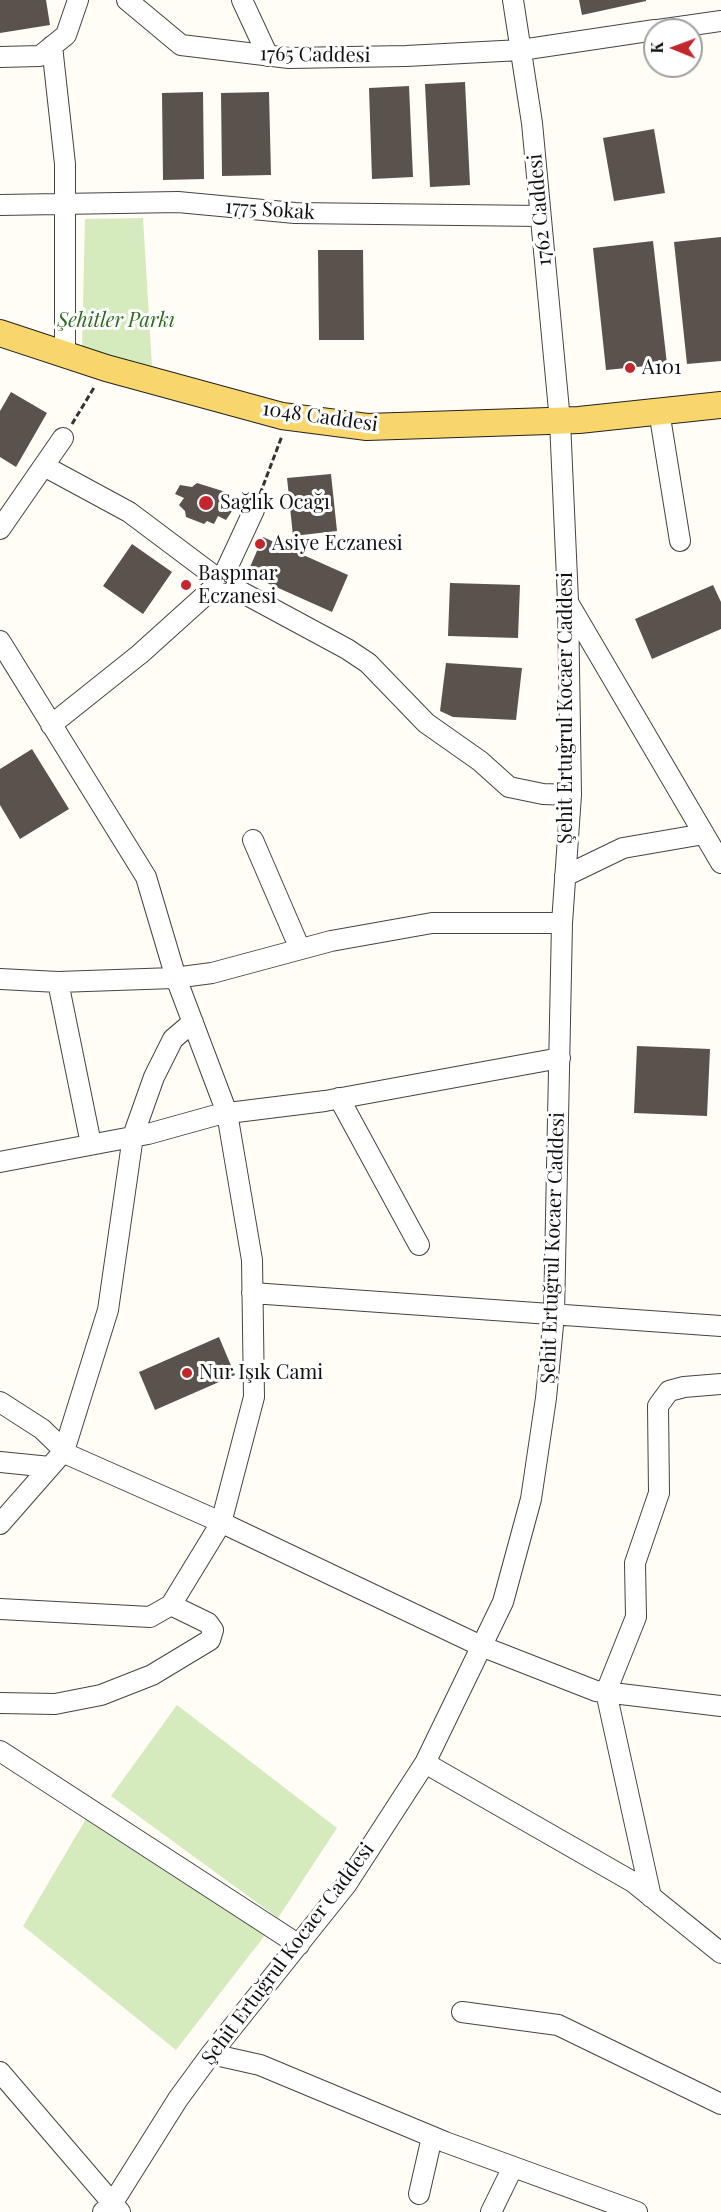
<!DOCTYPE html>
<html>
<head>
<meta charset="utf-8">
<style>
	body { margin:0 }
	#map { position:relative; width:721px; height:2212px; overflow:hidden; background:#fffdf5; font-family:"Playfair Display",serif }
	canvas { display:block }
	.north { position:absolute; left:643px; top:18px; width:60px; height:60px; box-sizing:border-box; background:#fff; border:2px solid #a0a0a0; border-radius:50%; rotate:271deg; font-size:16px; font-weight:700; line-height:24px; text-align:center; color:#111 }
	.north::after { content:''; display:block; margin:auto; width:21px; height:27px; background:#c4262e; clip-path:polygon(50% 0,100% 100%,50% 72%,0 100%) }
</style>
</head>
<body>
<div id="map">
<canvas width="721" height="2212"></canvas>
<div class="north">K</div>
</div>
<script>
const g = document.querySelector('canvas').getContext('2d');
g.lineJoin = 'round';
function fillPath(path, color) { g.fillStyle = color; g.fill(path, 'evenodd'); }
const shape = rows => new Path2D(rows.map(r => 'M' + r).join(''));
function stroke(path, color, width, dash) { g.strokeStyle = color; g.lineWidth = width; g.lineCap = dash ? 'butt' : 'round'; g.setLineDash(dash || []); g.stroke(path); }
function write(font, color, halo, rows, align = 'center') {
  g.font = font + ' "Playfair Display",serif'; g.lineWidth = 6; g.setLineDash([]); g.textBaseline = 'middle'; g.strokeStyle = halo; g.fillStyle = color; for (const [text, x, y, turn = 0] of rows) {
    g.save(); g.translate(x, y); g.rotate((+turn || 0) * Math.PI / 180); g.textAlign = isNaN(turn) ? turn : align; if (halo) g.strokeText(text, 0, 0); g.fillText(text, 0, 0); g.restore();
  }
}
fillPath(shape([
	[143,218,152,366,82,348,85,219],
	[177,1705,337,1828,278,1918,111,1796],
	[87,1817,266,1934,176,2050,23,1926]
]), '#d5ebbd');
fillPath(shape([
	[0,0,46,0,50,25,0,33],
	[579,0,646,0,646,1,582,15],
	[465,82,470,185,430,187,425,84],
	[409,86,413,177,372,179,369,88],
	[203,92,204,179,163,180,162,93],
	[269,92,271,175,222,176,221,93],
	[654,129,665,193,614,201,603,138],
	[721,237,721,361,687,364,674,242],
	[653,241,667,364,606,370,593,248],
	[318,250,363,250,364,340,319,340],
	[11,392,47,413,16,467,0,457,0,411],
	[331,474,337,531,293,536,287,478],
	[197,483,229,493,227,501,236,505,226,520,218,516,214,524,207,521,204,524,186,517,185,511,179,505,184,498,175,494,180,485,192,487],
	[263,537,348,575,332,612,247,574],
	[132,544,172,572,143,614,103,586],
	[450,583,520,585,518,638,448,636],
	[713,585,721,602,721,629,652,659,635,619],
	[446,663,522,668,516,720,453,717,440,711],
	[32,749,69,809,20,839,0,805,0,769],
	[637,1046,710,1049,707,1116,634,1113],
	[219,1337,235,1375,155,1410,139,1372]
]), '#5a524d');
const minor = shape([
	[127,0,181,45,289,58,406,56,521,50,655,30],
	[242,0,268,56],
	[658,30,721,21],
	[52,46,65,164,65,355],
	[0,57,40,56,66,35,78,0],
	[0,205,178,202,295,213,540,216],
	[659,411,680,541],
	[44,466,129,512,221,581,347,649,368,663,426,723,480,761,509,787,543,794,571,795],
	[0,529,63,438],
	[569,604,721,863],
	[0,641,146,877,176,978,227,1113,252,1260,254,1397,221,1523,171,1605,150,1617,0,1609],
	[51,725,140,654,221,581,254,510],
	[253,840,300,949],
	[565,876,623,848,704,834],
	[0,979,58,982,174,978,212,973,331,941,432,923,562,923],
	[58,982,91,1144],
	[339,1098,419,1245],
	[0,1162,148,1134,220,1114,325,1101,560,1058],
	[252,1293,721,1326],
	[0,1402,42,1429,69,1455,216,1520,481,1646,596,1691,721,1706],
	[0,1462,50,1467],
	[0,1524,64,1451,108,1310,133,1136,154,1077,173,1039,193,1022],
	[0,1703,55,1704,101,1695,152,1675,210,1640,213,1630,208,1623,171,1605],
	[0,1751,299,1945],
	[425,1763,633,1882,721,1953],
	[651,1897,606,1692,636,1617,635,1563,659,1493,658,1406,669,1391,684,1387,721,1384],
	[462,2012,558,2025,721,2104],
	[211,2054,260,2065,445,2142,637,2212],
	[0,2072,120,2212],
	[419,2194,432,2137],
	[103,2212,112,2204,178,2099,211,2054,346,1885,425,1763,503,1602,531,1499,546,1398,554,1315,562,923,571,795,568,601,560,421,532,123,513,0],
	[491,2212,513,2167]
]);
const major = shape([
	[0,333,106,368,282,416,367,427,579,420,721,405]
]);
stroke(minor, '#444', 22);
stroke(major, '#222', 28);
stroke(shape([
	[72,424,95,386],
	[260,494,282,436]
]), '#333', 3, [6, 3]);
stroke(minor, '#fff', 20);
stroke(major, '#f9d66b', 26);
for (const [x, y, r, color] of [
	[630,368,6,"#c4262e"],
	[206,503,8,"#c4262e"],
	[260,544,6,"#c4262e"],
	[186,585,6,"#c4262e"],
	[187,1373,6,"#c4262e"]
]) { const dot = new Path2D(); dot.arc(x, y, r, 0, 2 * Math.PI); g.fillStyle = color; g.fill(dot); stroke(dot, '#fff', 2); }
write('20px', '#111', '#fff', [
	["1765 Caddesi",315,55,1],
	["1775 Sokak",270,210,4],
	["1762 Caddesi",540,210,-95],
	["1048 Caddesi",320,417,8],
	["Şehit Ertuğrul Kocaer Caddesi",566,708,-90],
	["Şehit Ertuğrul Kocaer Caddesi",553,1248,-88],
	["Şehit Ertuğrul Kocaer Caddesi",288,1954,-53]
]);
write('italic 20px', '#2f6b1f', '#fff', [
	["Şehitler Parkı",116,321]
]);
write('20px', '#111', '#fff', [
	["A101",642,368],
	["Sağlık Ocağı",220,503],
	["Asiye Eczanesi",272,544],
	["Başpınar",198,574],
	["Eczanesi",198,597],
	["Nur Işık Cami",199,1373]
], 'left');
</script>
</body>
</html>
